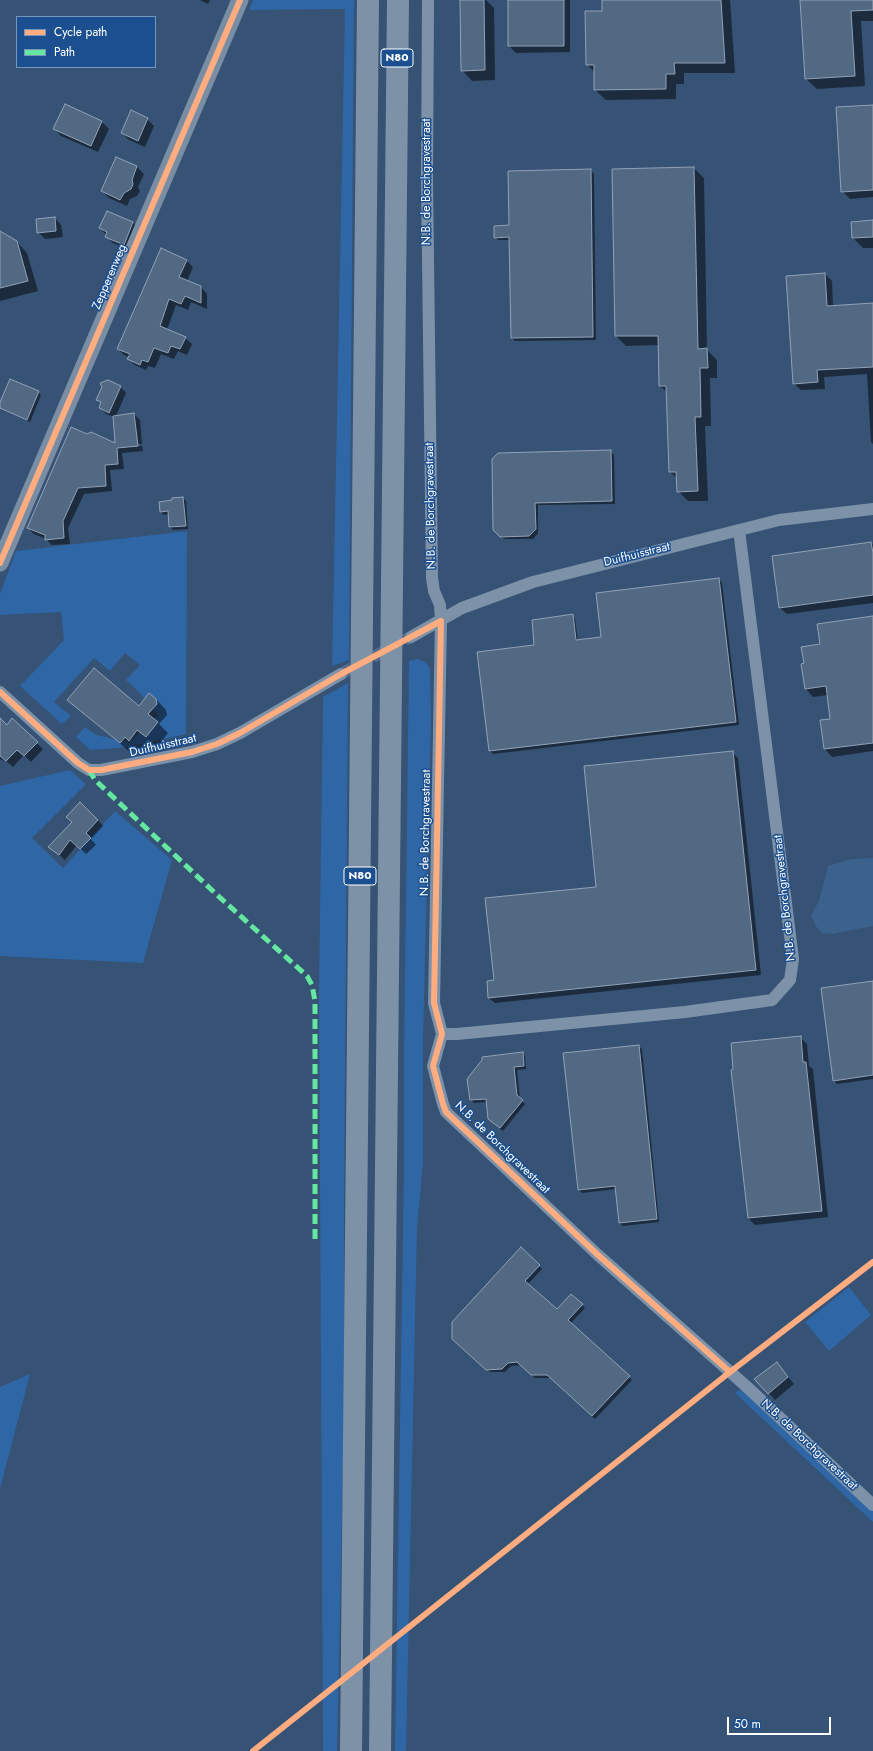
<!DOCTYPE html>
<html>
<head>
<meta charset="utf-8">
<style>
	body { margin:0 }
	#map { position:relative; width:873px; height:1751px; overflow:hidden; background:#365274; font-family:Jost,sans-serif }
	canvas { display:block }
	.legend { position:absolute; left:16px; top:16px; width:140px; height:52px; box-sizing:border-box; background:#1b4f8f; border:1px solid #7695bc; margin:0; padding:5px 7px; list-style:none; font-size:12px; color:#fff }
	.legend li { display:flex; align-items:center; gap:8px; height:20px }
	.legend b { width:20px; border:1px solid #7695bc }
	.scale { position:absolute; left:727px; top:1717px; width:104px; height:18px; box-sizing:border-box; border:2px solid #fff; border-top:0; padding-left:5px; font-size:12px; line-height:14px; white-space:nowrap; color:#fff; -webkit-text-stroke:3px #1b4f8f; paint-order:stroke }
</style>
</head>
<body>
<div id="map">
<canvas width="873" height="1751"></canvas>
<ul class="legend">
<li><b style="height:5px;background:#ffac80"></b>Cycle path</li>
<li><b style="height:5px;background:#66e7a1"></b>Path</li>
</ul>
<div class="scale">50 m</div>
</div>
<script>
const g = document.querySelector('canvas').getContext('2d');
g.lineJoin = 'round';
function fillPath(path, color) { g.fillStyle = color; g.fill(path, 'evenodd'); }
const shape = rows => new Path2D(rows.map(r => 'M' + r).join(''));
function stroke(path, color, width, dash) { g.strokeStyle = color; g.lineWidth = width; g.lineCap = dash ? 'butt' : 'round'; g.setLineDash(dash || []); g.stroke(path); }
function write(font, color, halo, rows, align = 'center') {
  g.font = font + ' Jost,sans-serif'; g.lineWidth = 3; g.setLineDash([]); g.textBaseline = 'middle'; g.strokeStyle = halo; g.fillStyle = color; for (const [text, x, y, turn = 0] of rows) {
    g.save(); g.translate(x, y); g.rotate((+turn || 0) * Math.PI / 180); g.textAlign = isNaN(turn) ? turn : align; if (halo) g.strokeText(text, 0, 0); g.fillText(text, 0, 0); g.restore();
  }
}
fillPath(shape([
	[253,0,354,0,349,660,332,666,345,9,249,10],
	[187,531,186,734,128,747,90,750,76,737,85,727,97,735,129,743,158,715,140,693,126,680,140,665,125,653,110,671,94,658,54,702,71,716,62,724,20,686,64,640,61,612,0,615,0,594,16,551],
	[418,659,426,663,430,668,431,719,423,1041,423,1162,417,1228,406,1751,395,1751,404,1166,404,1051,409,661],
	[348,683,344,1213,344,1417,337,1751,323,1751,319,989,323,697],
	[70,770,86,784,32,838,63,868,115,811,172,860,143,963,0,956,0,786],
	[849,1287,871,1315,829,1351,805,1322],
	[30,1374,0,1489,0,1387],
	[741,1389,873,1511,873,1522,735,1393]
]), '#2f66a5');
fillPath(shape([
	[873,858,873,926,832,934,822,933,815,925,811,915,819,901,828,866,851,859]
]), '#3b618d');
fillPath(shape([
	[200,0,210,0,208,4],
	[461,0,486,0,494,8,495,80,472,81,462,70],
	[509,0,570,0,570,52,516,53,509,46],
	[603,0,730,0,735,73,684,73,684,84,676,84,676,99,606,100,595,90,595,73,587,64,603,12],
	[802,0,873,0,873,21,861,21,865,86,817,89,806,79],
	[65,105,102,122,109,129,98,152,61,136,55,129],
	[873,106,873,197,850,199,842,191],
	[147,119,154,126,145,147,129,140,122,133],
	[116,158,137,167,144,174,138,187,140,191,137,196,130,199,127,206,109,198,102,191],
	[694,168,704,178,707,350,717,360,717,378,710,378,711,426,705,426,708,501,688,501,678,491,678,479,670,472,668,393,660,386,659,345,626,346,616,336],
	[591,170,594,174,596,340,515,341,512,338,510,240,498,240,495,237],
	[108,212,133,223,140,229,131,251,113,243,100,228],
	[55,218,61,225,63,237,45,239,38,232],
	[873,221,873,248,863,248,853,238,852,223],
	[0,232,17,242,27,253,38,291,0,301],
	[186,260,193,267,187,281,201,287,207,294,207,309,191,302,188,310,176,305,167,330,185,338,192,344,187,355,178,351,174,359,161,354,155,368,148,366,146,370,135,365,128,359,129,357,124,355,118,349],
	[825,274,832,281,833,306,873,304,873,444,871,442,867,374,824,377,825,389,801,390,794,384],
	[120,386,126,393,116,416,134,414,140,420,142,444,121,446,121,448,142,446,143,451,122,453,124,469,110,470,112,491,84,494,68,528,70,544,52,545,46,539,34,534,28,528,87,435,116,445,114,417,106,414,100,408,102,404,97,400],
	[38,392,41,395,30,422,0,408,0,405],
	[611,452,614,455,615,504,538,505,538,533,533,539,504,539,494,530],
	[183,498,186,501,188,529,173,530,170,527,169,514,164,515,161,512],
	[871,543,873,545,873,603,787,614,780,608],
	[719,579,722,583,739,725,493,754,489,750,572,615,575,619,578,641,602,638],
	[873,617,873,751,832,757,825,749,821,721,831,720,828,695,813,697,806,689,821,645],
	[156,699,166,710,167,715,159,724,168,733,157,747,148,740,139,750,135,747,131,753,69,700,139,707],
	[12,720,43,749,31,762,24,755,13,767,5,760,4,761,0,759,0,731],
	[732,752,738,758,761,975,495,1003,489,998,495,981,597,887],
	[98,820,103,826,91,839,96,845,86,854,77,845,65,860,50,847],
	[873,982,873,1079,837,1084,834,1081],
	[800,1037,807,1044,809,1066,813,1069,828,1217,755,1225,748,1218],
	[639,1046,642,1049,659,1222,623,1226,620,1223,616,1189,582,1193,578,1189],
	[522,1053,525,1056,526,1069,517,1070,520,1099,525,1104,503,1131,492,1122,487,1102,474,1103,471,1100],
	[521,1248,542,1269,528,1284,557,1310,571,1295,585,1308,571,1323,632,1380,595,1419,551,1378,535,1378,521,1365,511,1366,505,1372,490,1372,457,1342],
	[777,1364,794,1384,775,1400,756,1379]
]), '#0007');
const building = shape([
	[460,0,484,0,485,70,461,71,460,0],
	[508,0,564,0,564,46,508,46,508,0],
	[602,0,721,0,725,63,674,63,675,74,666,74,666,89,594,90,594,65,586,65,585,11,602,11,602,0],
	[800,0,873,0,873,10,851,11,855,76,805,79,800,0],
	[65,104,102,121,91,146,53,129,65,104],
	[873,105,873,190,841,192,836,107,873,105],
	[131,110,148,118,138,141,121,133,131,110],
	[116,157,137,166,132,180,133,184,131,189,124,193,120,200,101,191,116,157],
	[694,167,698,349,707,348,708,368,700,368,701,417,695,417,698,491,677,492,676,472,669,472,666,386,659,386,658,336,615,336,612,169,694,167],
	[591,169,593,337,511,338,509,237,494,238,494,226,509,225,508,171,591,169],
	[107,211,133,222,124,245,105,237,107,232,99,228,107,211],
	[55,217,56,231,37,233,36,219,55,217],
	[873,220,873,237,852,238,851,222,873,220],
	[0,231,17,241,28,281,0,288,0,231],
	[161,248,187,260,179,277,201,286,201,303,185,296,181,304,169,299,160,326,186,337,180,349,171,346,168,353,154,348,148,362,142,360,140,365,127,359,130,354,117,349,161,248],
	[825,273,827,306,873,303,873,367,817,370,818,382,793,384,786,276,825,273],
	[10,379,39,391,27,420,0,408,0,402,10,379],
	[108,380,121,386,109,413,99,408,101,402,96,400,102,387,100,383,108,380],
	[134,413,138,446,117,448,118,464,105,465,106,486,78,488,63,521,64,538,45,540,45,535,27,528,71,427,87,434,91,432,115,443,113,416,134,413],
	[611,450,612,501,535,503,536,529,529,536,500,537,493,530,492,459,498,453,611,450],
	[183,497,186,526,169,527,168,511,160,512,159,502,172,500,172,498,183,497],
	[871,542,873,553,873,595,779,608,772,556,871,542],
	[719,578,736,722,489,751,477,652,534,645,532,620,560,616,573,614,576,640,601,637,596,593,719,578],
	[873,616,873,743,824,749,820,720,830,719,826,686,805,689,801,664,804,663,801,647,820,644,817,624,873,616],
	[94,668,139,706,149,693,156,699,157,704,148,714,158,722,146,737,137,730,129,741,125,737,120,743,67,700,94,668],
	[0,718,7,725,12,718,38,742,24,756,17,750,6,761,0,756,0,718],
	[733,751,756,970,488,998,487,981,494,980,485,898,596,887,584,766,733,751],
	[80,802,98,820,86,833,91,838,80,849,70,840,59,855,48,847,72,822,66,817,80,802],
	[873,981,873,1075,833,1081,821,988,873,981],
	[801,1036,803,1062,806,1062,822,1211,748,1218,731,1070,733,1069,731,1043,801,1036],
	[639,1045,657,1219,619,1223,615,1186,578,1190,563,1053,639,1045],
	[523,1052,524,1066,514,1067,517,1095,523,1100,500,1128,488,1119,486,1099,470,1100,467,1079,482,1060,482,1057,523,1052],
	[521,1247,540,1265,525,1281,557,1309,571,1294,583,1304,568,1320,630,1376,592,1416,547,1375,531,1375,517,1362,508,1363,502,1369,486,1370,452,1339,452,1322,521,1247],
	[777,1362,788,1377,768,1394,754,1379,777,1362]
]);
fillPath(building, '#526984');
stroke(building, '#92a2b6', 1);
stroke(shape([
	[341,674,411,637]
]), '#546c89', 12, [12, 6]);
stroke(shape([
	[428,0,427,179,432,578,434,591,440,605,441,621,434,1003,442,1034,433,1066,443,1104,446,1112,598,1255,746,1386,873,1505],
	[411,637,462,608,533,582,779,520,873,509],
	[0,692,78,763,89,770,101,770,192,752,217,744,240,733,341,674],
	[442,1034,457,1034,685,1012,772,1000,790,980,793,959,739,530]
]), '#7d92a8', 12);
stroke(shape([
	[0,563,240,0]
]), '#798da4', 17);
stroke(shape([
	[351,1751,368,0],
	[380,1751,398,0]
]), '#7e92a7', 22);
stroke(shape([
	[89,770,95,780,215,893,307,976,312,985,315,1001,315,1243]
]), '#66e7a1', 5, [10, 5]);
stroke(shape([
	[0,563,240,0],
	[441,621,434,1003,442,1034,433,1066,443,1104,446,1112,598,1255,730,1372],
	[0,692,78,763,89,770,101,770,192,752,217,744,240,733,341,674,441,621],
	[253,1751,730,1372,873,1262]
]), '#ffac80', 6);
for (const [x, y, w] of [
	[397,58,32],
	[360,876,32]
]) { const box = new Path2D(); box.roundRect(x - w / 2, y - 9, w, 18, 3); g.fillStyle = '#1b4f8f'; g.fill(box); stroke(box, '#fff', 1); }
write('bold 11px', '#fff', null, [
	["N80",397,58],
	["N80",360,876]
]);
write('12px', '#fff', '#1b4f8f', [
	["N.B. de Borchgravestraat",427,182,-90],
	["Zepperenweg",110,277,-67],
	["N.B. de Borchgravestraat",431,506,-91],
	["Duifhuisstraat",637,555,-14],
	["Duifhuisstraat",163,746,-13],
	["N.B. de Borchgravestraat",426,833,-89],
	["N.B. de Borchgravestraat",785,898,-96],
	["N.B. de Borchgravestraat",502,1148,44],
	["N.B. de Borchgravestraat",809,1445,43]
]);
</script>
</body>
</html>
